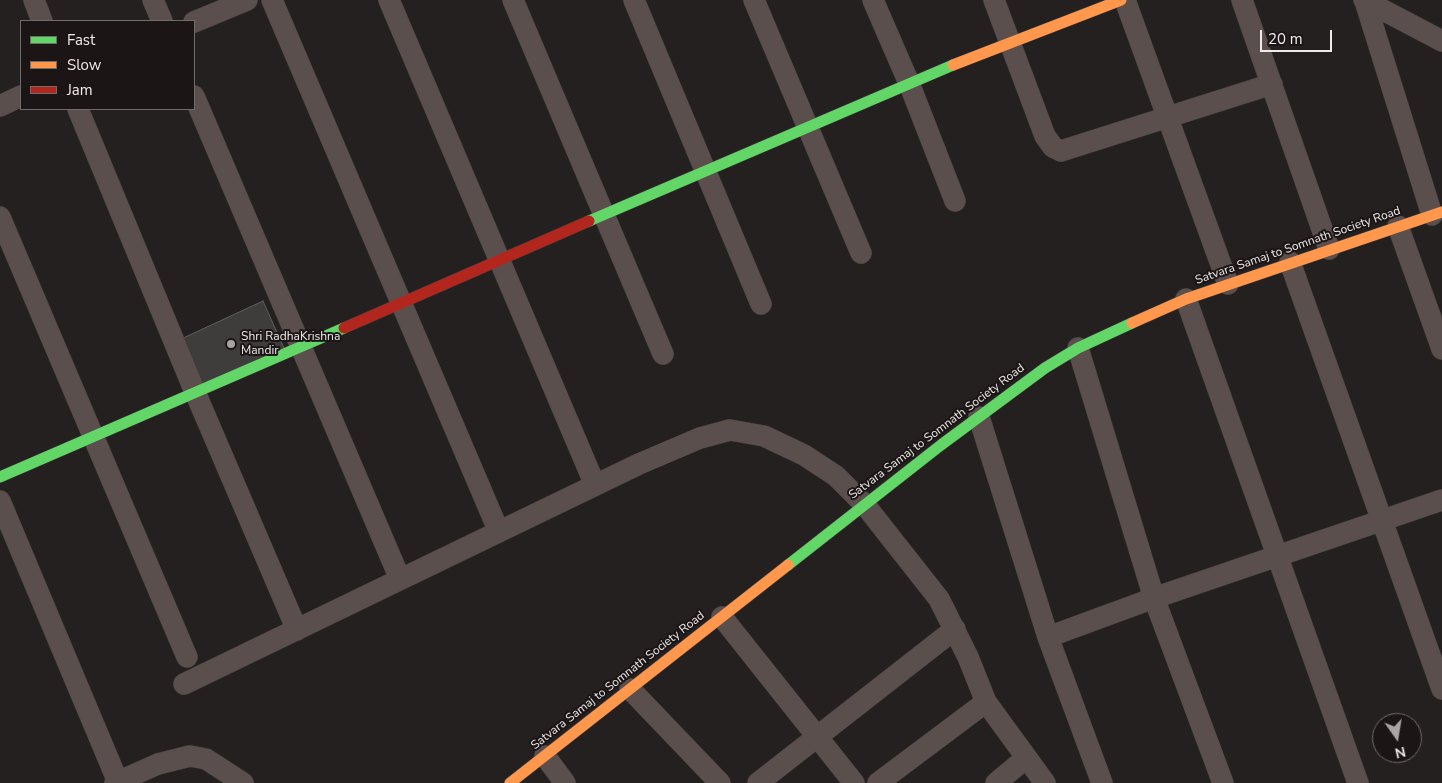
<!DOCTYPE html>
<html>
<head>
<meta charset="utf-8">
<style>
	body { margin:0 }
	#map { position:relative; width:1442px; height:783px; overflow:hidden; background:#23201f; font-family:"Nunito Sans",sans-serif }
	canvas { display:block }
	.legend { position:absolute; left:20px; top:20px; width:175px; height:90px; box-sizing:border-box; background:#1b1615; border:1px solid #6f6b6a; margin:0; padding:6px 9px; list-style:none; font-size:15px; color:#eeebea }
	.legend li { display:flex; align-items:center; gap:10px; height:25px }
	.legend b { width:25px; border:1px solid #6f6b6a }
	.north { position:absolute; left:1372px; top:713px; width:50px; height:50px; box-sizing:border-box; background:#1b1615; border:1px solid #6f6b6a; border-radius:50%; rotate:167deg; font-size:14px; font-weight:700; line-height:20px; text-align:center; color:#eeebea }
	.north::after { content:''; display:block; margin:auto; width:18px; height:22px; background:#a7a4a3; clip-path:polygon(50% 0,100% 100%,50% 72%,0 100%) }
	.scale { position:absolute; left:1260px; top:30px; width:72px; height:22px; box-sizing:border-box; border:2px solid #eeebea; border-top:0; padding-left:6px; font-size:15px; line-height:18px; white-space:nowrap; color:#eeebea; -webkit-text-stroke:4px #1b1615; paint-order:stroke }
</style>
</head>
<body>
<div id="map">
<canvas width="1442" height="783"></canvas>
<ul class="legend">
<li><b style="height:6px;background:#63d668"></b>Fast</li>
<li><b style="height:6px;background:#ff974d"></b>Slow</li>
<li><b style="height:6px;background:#b3261e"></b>Jam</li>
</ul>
<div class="north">N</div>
<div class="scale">20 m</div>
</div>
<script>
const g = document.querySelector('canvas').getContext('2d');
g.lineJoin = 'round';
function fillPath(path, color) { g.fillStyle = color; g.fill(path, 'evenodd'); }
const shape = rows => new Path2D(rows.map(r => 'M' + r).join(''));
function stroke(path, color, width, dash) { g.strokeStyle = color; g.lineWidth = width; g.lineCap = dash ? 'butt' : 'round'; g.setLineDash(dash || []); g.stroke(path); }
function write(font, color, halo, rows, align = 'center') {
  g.font = font + ' "Nunito Sans",sans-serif'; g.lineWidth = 4; g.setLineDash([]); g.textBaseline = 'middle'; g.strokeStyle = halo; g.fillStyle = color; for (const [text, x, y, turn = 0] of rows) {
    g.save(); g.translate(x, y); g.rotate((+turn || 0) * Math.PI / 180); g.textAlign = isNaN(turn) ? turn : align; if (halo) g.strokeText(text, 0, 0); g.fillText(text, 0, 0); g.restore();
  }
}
const building = shape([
	[263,301,284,348,199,385,179,340,263,301]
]);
fillPath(building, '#3f3d3c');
stroke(building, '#615e5e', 1);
const street = shape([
	[34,0,42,21],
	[153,0,162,21],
	[272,0,499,532],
	[389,0,595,485],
	[513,0,663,354],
	[634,0,761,304],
	[754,0,861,253],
	[873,0,909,83,955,201],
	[994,0,1045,136,1053,147,1061,151,1272,84],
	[1125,0,1228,284],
	[1242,0,1329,249],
	[1364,0,1442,41],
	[1365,1,1432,215],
	[194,22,247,0],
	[194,96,400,579],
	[0,106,21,96],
	[78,109,195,392,297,630],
	[0,217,187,657],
	[1398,226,1442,349],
	[1290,262,1442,689],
	[1186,299,1358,783],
	[1078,348,1154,598,1223,783],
	[979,417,1048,637,1102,783],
	[0,501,118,782],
	[722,617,854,783],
	[1048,637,1154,598,1442,500],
	[184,684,639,464,700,438,730,430,764,436,804,455,836,476,865,505,939,599,968,657,986,702,1045,783],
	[630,689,720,783],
	[545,756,565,783],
	[115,783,158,764,190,756,206,759,243,783],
	[758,783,955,629],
	[878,783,986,702],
	[996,783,1026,758]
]);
const fast = shape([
	[589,221,953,65],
	[0,477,344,328],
	[788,565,941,445,1045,368,1078,348,1132,323]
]);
const slow = shape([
	[953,65,1121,0],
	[1132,323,1186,299,1442,212],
	[510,783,788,565]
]);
const jam = shape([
	[344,328,589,221]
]);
stroke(street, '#3f3c3c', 22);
stroke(fast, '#3f3c3c', 12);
stroke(slow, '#3f3c3c', 12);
stroke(jam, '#3f3c3c', 12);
stroke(street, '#5b4f4d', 21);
stroke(fast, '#63d668', 11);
stroke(slow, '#ff974d', 11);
stroke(jam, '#b3261e', 11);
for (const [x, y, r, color] of [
	[231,344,5,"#a7a4a3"]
]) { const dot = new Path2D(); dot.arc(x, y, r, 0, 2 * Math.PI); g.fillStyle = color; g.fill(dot); stroke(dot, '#1b1615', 2); }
write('12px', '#eeebea', '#1b1615', [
	["Satvara Samaj to Somnath Society Road",1298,246,-19],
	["Satvara Samaj to Somnath Society Road",937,432,-37],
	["Satvara Samaj to Somnath Society Road",618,681,-38]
]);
write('12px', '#eeebea', '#1b1615', [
	["Shri RadhaKrishna",241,337],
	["Mandir",241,351]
], 'left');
</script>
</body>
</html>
